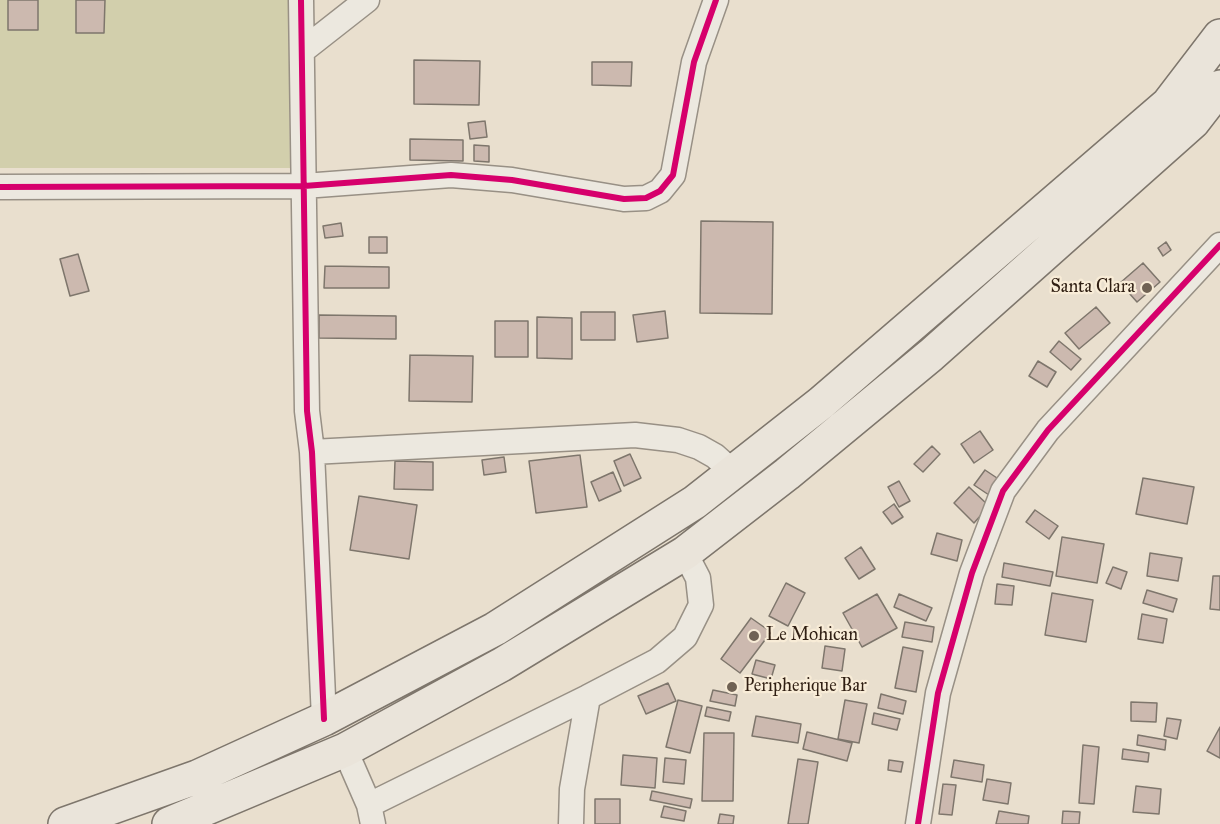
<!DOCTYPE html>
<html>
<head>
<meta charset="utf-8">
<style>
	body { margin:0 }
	canvas { display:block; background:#e9dfce }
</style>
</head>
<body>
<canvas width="1220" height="824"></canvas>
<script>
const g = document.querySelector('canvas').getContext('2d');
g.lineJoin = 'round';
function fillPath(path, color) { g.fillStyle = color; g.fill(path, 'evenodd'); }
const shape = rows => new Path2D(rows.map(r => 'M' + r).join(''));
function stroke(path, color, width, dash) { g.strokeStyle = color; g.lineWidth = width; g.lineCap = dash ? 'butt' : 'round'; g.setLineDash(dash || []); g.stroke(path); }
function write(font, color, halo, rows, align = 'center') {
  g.font = font + ' "IM FELL Great Primer",serif'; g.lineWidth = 4.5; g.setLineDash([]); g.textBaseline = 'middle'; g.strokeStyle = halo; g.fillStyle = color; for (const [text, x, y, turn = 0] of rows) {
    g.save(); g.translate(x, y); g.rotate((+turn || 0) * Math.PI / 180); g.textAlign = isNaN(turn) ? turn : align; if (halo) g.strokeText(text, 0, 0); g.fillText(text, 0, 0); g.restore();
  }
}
fillPath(shape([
	[0,0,289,0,290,168,0,168]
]), '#d2cfac');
const building = shape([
	[8,0,38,0,38,30,8,30,8,0],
	[76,0,105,0,104,33,76,33,76,0],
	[414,60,480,61,479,105,414,104,414,60],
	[592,62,632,62,631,86,592,85,592,62],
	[485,121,487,137,470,139,468,123,485,121],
	[410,139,463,140,463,161,410,160,410,139],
	[474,145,489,146,489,162,474,161,474,145],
	[701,221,773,222,772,314,700,313,701,221],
	[341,223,343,236,325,238,323,226,341,223],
	[369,237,387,237,387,253,369,253,369,237],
	[1166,242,1171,250,1163,256,1158,248,1166,242],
	[78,254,89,291,70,296,60,259,78,254],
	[1143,263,1160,282,1137,302,1120,283,1143,263],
	[325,266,389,267,389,288,324,288,325,266],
	[1096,307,1110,323,1079,349,1065,333,1096,307],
	[665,311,668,338,637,342,633,315,665,311],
	[581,312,615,312,615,340,581,340,581,312],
	[319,315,396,316,396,339,319,338,319,315],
	[537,317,572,318,572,359,537,358,537,317],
	[495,321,528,321,528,357,495,357,495,321],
	[1059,341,1081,359,1071,370,1050,352,1059,341],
	[410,355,473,356,472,402,409,401,410,355],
	[1038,361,1056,372,1047,387,1029,376,1038,361],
	[980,431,993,450,974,463,961,444,980,431],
	[932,446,940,454,923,472,914,464,932,446],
	[630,454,641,478,624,486,614,461,630,454],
	[580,455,587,507,536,513,529,461,580,455],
	[504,457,506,472,484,475,482,460,504,457],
	[395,461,433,462,433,490,394,489,395,461],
	[985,470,1003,482,992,497,974,485,985,470],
	[613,472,621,491,599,501,591,482,613,472],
	[1143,478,1194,487,1187,524,1136,514,1143,478],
	[899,481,910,501,899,507,888,487,899,481],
	[969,487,989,506,974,523,954,503,969,487],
	[359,496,417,505,409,559,350,550,359,496],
	[894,504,903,517,892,524,883,512,894,504],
	[1035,510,1058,526,1049,539,1026,522,1035,510],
	[937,533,962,540,957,561,931,554,937,533],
	[1062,537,1104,544,1097,583,1056,576,1062,537],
	[861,547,875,569,859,579,845,558,861,547],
	[1150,553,1182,558,1178,581,1147,576,1150,553],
	[1004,563,1053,572,1050,586,1002,577,1004,563],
	[1113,567,1127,572,1121,589,1106,583,1113,567],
	[1213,576,1220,576,1220,610,1210,609,1213,576],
	[786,583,805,593,788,626,769,616,786,583],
	[997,584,1014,586,1012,605,995,604,997,584],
	[1147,590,1177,599,1173,612,1143,603,1147,590],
	[1052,593,1093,600,1086,642,1045,635,1052,593],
	[877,594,897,628,862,647,843,613,877,594],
	[899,594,932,608,926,621,894,607,899,594],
	[1142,614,1167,619,1163,643,1138,639,1142,614],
	[751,618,771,632,740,673,721,659,751,618],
	[905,622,934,627,932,642,902,637,905,622],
	[825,646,845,649,842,671,822,668,825,646],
	[903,647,923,651,916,692,895,688,903,647],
	[756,660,775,665,771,679,752,674,756,660],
	[668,683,676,701,646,714,638,696,668,683],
	[713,690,737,695,735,706,710,701,713,690],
	[881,694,906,701,903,714,878,708,881,694],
	[678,700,702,706,690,753,666,747,678,700],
	[845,700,867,704,859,743,838,739,845,700],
	[1131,702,1157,703,1156,722,1131,721,1131,702],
	[707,707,731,712,729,721,705,716,707,707],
	[874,713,900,719,897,730,872,724,874,713],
	[756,716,801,724,798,743,752,736,756,716],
	[1167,718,1181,720,1177,739,1164,736,1167,718],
	[1220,727,1220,758,1207,751,1220,727],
	[807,732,852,743,847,761,803,749,807,732],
	[704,733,734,733,733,801,702,801,704,733],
	[1138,735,1166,740,1165,750,1137,745,1138,735],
	[1083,745,1099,747,1094,804,1079,803,1083,745],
	[1123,749,1149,753,1148,762,1122,759,1123,749],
	[623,755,657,758,655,788,621,785,623,755],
	[665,758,686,760,684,784,663,782,665,758],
	[798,759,818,762,808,824,788,824,798,759],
	[889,760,903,762,901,772,888,770,889,760],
	[954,760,984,765,982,782,951,777,954,760],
	[987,779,1011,783,1008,804,983,800,987,779],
	[943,784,956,785,952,815,939,814,943,784],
	[1136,786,1161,789,1159,814,1133,812,1136,786],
	[652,791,692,799,690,808,650,800,652,791],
	[595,799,620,799,620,824,595,824,595,799],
	[664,806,686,811,684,821,661,817,664,806],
	[999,811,1029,816,1028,824,996,824,999,811],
	[1063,811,1080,812,1079,824,1062,824,1063,811],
	[720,814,734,816,733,824,718,824,720,814]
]);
fillPath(building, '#ccb9af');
stroke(building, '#7e766c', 1.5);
const street = shape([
	[301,0,307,411,312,452,324,719],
	[302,51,367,0],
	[0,187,304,186,451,175,512,180,624,199,646,198,660,191,673,175,694,62,716,0],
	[312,452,635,435,678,440,699,447,715,456,734,473],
	[345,750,369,805,373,824],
	[369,805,588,697],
	[571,824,572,789,588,697,657,661,685,637,701,605,698,578,685,553],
	[918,824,938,693,972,573,1003,491,1048,430,1220,245]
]);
const primary = shape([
	[65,824,197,777,324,719,495,629,695,502,821,403,1168,104,1220,36],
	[169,824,345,750,501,665,685,553,787,474,931,355,1193,122,1220,87]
]);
stroke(street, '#989085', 27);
stroke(primary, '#7e766c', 36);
stroke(street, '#ece8df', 24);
stroke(primary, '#eae4da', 33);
stroke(shape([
	[301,0,307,411,312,452,324,719],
	[0,187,304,186,451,175,512,180,624,199,646,198,660,191,673,175,694,62,716,0],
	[918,824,938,693,972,573,1003,491,1048,430,1220,245]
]), '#d6006c', 6);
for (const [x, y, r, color] of [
	[1147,288,6,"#706254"],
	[754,636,6,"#706254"],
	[732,687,6,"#706254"]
]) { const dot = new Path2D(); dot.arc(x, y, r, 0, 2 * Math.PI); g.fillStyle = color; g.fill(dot); stroke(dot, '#f8ecd7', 2); }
write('18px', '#2f1e12', '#f8ecd7', [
	["Santa Clara",1135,288,"right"],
	["Le Mohican",766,636],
	["Peripherique Bar",744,687]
], 'left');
</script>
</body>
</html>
